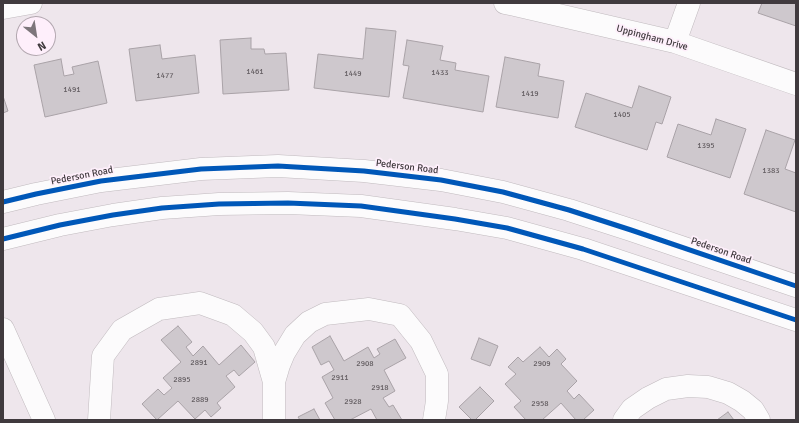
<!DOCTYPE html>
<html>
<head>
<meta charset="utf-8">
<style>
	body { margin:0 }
	#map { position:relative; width:799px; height:423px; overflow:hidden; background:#eee6ec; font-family:Signika,sans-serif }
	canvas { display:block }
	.frame { position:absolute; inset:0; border:4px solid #403a3e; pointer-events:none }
	.north { position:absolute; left:16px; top:16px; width:40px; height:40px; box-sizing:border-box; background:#feeffb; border:1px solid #b2a7af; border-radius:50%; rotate:150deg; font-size:11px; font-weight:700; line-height:16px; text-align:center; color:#403a3e }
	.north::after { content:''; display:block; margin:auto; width:14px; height:18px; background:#7d767b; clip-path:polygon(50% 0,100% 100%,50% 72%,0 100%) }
</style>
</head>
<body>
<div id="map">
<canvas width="799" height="423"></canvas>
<div class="frame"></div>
<div class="north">N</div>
</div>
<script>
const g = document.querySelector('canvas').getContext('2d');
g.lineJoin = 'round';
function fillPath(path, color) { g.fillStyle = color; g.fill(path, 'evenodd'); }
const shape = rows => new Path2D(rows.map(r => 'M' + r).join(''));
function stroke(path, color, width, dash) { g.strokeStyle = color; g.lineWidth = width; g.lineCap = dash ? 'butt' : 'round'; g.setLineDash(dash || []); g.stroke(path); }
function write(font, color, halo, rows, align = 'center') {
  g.font = font + ' Signika,sans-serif'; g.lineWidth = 3.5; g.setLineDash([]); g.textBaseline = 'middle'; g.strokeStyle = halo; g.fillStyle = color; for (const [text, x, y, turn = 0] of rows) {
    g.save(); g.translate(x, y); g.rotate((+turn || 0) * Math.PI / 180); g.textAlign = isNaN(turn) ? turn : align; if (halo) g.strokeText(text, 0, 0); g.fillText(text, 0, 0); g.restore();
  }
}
const building = shape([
	[762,3,796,3,796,26,758,13,762,3],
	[366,28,396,31,389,97,314,88,318,54,363,59,366,28],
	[251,38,251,49,264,49,265,54,286,53,289,90,223,94,220,40,251,38],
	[407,40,443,46,440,60,456,63,455,70,489,76,483,112,403,98,409,66,403,65,407,40],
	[160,45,162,59,195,55,199,93,136,101,129,49,160,45],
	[505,57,540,64,538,76,564,81,558,118,496,107,505,57],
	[61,59,64,76,74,74,72,67,98,61,107,103,45,117,34,65,61,59],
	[639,86,671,97,662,124,656,122,647,150,575,127,586,93,632,108,639,86],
	[3,96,8,111,3,113,3,96],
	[716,119,746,129,730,178,667,157,678,124,711,135,716,119],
	[766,130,795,140,785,169,796,173,796,212,744,194,766,130],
	[178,326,192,342,186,347,193,356,203,346,219,365,241,345,255,362,239,376,234,370,226,376,235,387,217,403,221,408,211,417,205,410,195,419,178,401,157,420,142,404,158,389,164,395,172,388,163,378,181,362,161,340,178,326],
	[330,336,344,361,368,347,374,358,380,354,377,349,395,339,406,358,384,370,395,391,383,398,389,407,393,405,402,420,377,420,371,409,350,420,335,420,325,403,333,398,322,377,334,370,329,361,321,365,312,347,330,336],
	[479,338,498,346,490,366,471,359,479,338],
	[540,347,549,357,557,349,566,359,561,364,577,381,567,391,574,399,579,394,594,410,583,420,576,420,561,403,542,420,526,420,514,407,521,401,505,384,516,374,508,367,518,357,523,362,540,347],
	[480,387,494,401,475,420,472,420,459,407,480,387],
	[314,409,320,420,300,420,298,417,314,409],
	[728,412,734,420,717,420,728,412]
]);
fillPath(building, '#cec8cd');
stroke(building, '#a9a2a7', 1);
const minor = shape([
	[505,3,515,5,675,42,796,84],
	[3,8,31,3],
	[675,42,689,3],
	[3,202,36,194,101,181,201,169,278,166,364,171,441,180,503,192,569,210,631,230,796,286],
	[3,239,60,225,113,215,162,208,219,204,288,203,361,206,455,219,507,228,583,249,796,320],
	[3,329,44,420],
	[99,420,103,356,122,330,159,309,200,303,233,315,253,332,264,347,274,382],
	[274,420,274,382,279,365,284,353,295,335,309,322,325,314,369,309,400,315,421,341,437,374,437,401,434,420],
	[624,420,632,409,648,398,666,389,688,386,708,387,728,393,742,401,753,410,759,420]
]);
stroke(minor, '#c0babe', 23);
stroke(minor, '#fcfbfc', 22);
stroke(shape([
	[3,202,36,194,101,181,201,169,278,166,364,171,441,180,503,192,569,210,631,230,796,286],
	[3,239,60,225,113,215,162,208,219,204,288,203,361,206,455,219,507,228,583,249,796,320]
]), '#0057b8', 5);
write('8px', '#645e62', null, [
	["1461",255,72],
	["1433",440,73],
	["1449",353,74],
	["1477",165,76],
	["1491",72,90],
	["1419",530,94],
	["1405",622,115],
	["1395",706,146],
	["1383",771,171],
	["2891",199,363],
	["2908",365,364],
	["2909",542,364],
	["2911",340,378],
	["2895",182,380],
	["2918",380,388],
	["2889",200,400],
	["2928",353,402],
	["2958",540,404]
]);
write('10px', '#403a3e', '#feeffb', [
	["Uppingham Drive",652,38,15],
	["Pederson Road",407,167,7],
	["Pederson Road",82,176,-11],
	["Pederson Road",721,251,19]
]);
</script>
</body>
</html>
